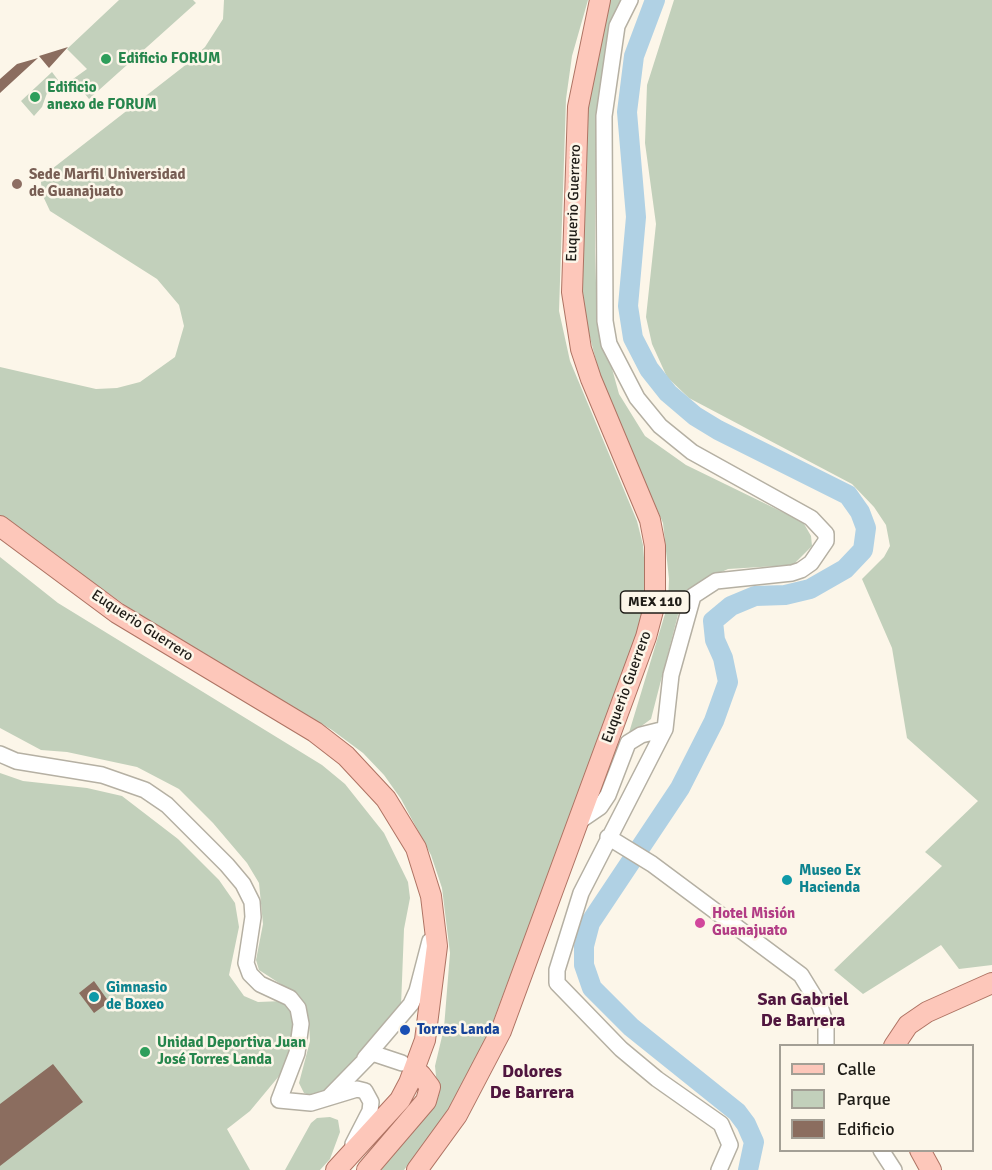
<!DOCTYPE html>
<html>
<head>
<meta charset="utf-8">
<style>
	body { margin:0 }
	#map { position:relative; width:992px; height:1170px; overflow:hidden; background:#fcf6e9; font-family:Signika,sans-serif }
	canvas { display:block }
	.legend { position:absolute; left:779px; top:1044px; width:195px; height:108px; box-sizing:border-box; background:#fcf6e9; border:2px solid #a39f95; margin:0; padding:8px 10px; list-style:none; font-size:18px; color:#1e1c17 }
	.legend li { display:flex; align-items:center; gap:12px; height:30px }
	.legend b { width:30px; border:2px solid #a39f95 }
</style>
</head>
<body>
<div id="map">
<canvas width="992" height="1170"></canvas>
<ul class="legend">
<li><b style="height:8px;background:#fdc7ba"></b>Calle</li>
<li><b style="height:16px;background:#c2d0bb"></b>Parque</li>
<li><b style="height:16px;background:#8b6d5f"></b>Edificio</li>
</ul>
</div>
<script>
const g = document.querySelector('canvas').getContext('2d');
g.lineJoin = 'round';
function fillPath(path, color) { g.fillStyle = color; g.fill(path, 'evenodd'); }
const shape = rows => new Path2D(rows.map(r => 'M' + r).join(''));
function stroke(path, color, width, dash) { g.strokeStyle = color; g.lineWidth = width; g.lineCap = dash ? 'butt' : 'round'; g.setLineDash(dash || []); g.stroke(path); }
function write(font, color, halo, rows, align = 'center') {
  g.font = font + ' Signika,sans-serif'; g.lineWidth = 5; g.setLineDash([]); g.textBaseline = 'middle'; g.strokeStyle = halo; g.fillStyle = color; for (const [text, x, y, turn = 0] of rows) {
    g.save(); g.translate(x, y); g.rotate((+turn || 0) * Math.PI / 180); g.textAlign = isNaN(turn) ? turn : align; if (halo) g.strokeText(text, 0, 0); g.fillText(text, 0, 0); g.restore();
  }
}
fillPath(shape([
	[119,0,193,0,196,3,89,99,73,79,87,69,67,49],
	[224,0,588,0,572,56,566,99,559,311,570,361,637,521,643,545,647,596,642,622,481,1054,445,1115,404,1170,381,1170,438,1096,435,1066,444,1028,450,953,442,888,431,855,401,799,384,775,363,753,332,730,129,608,0,516,0,367,96,389,117,388,140,382,175,357,184,326,179,305,157,279,50,211,42,194,41,182,48,172,183,67,205,47,223,19],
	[609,0,623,0,605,55,596,143,595,251,597,314,619,394,645,436,686,465,803,522,811,536,812,546,793,565,728,569,709,578,685,596,680,607,651,719,628,736,668,604,669,579,663,523,602,384,584,314,582,270,584,139,592,75],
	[674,0,992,0,992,965,959,969,941,945,863,994,834,970,942,866,925,852,978,801,907,738,892,648,862,579,884,557,890,546,886,525,874,507,852,484,689,398,667,377,652,344,646,317,656,224,645,143,647,85],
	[52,72,58,80,47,93,42,107,34,116,21,101],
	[0,557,58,603,322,765,345,784,384,833,408,882,410,898,404,929,401,1006,332,1088,309,1095,304,1093,299,1083,310,1041,309,1024,304,1008,296,994,259,970,256,960,263,924,259,883,247,863,213,823,179,789,137,767,67,752,41,750,0,728],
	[0,773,23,781,87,788,122,796,178,839,219,880,235,903,239,927,229,975,244,996,258,1002,283,1001,291,1012,294,1030,289,1064,250,1111,227,1129,250,1170,0,1170],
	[330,1117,338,1120,340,1132,330,1159,320,1170,285,1170,311,1123,317,1118]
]), '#c2d0bb');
stroke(shape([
	[655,0,634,56,627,112,636,217,628,306,633,338,649,369,668,393,695,416,718,430,848,495,860,512,866,528,863,550,845,569,810,589,785,595,755,596,731,606,713,621,715,640,723,658,728,682,714,721,680,788,590,923,584,946,584,965,592,988,631,1027,737,1112,746,1124,754,1142,748,1170]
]), '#b0d1e4', 20);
fillPath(shape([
	[68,47,49,68,39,56],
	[38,58,0,93,0,79,17,64],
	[94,981,109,1002,94,1013,79,993],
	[53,1064,83,1102,0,1166,0,1104]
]), '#8b6d5f');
const minor = shape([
	[630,0,617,26,604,116,605,321,609,344,637,398,660,426,692,452,811,518,826,534,826,541,811,563,801,570,792,573,716,581,693,596,671,675,665,729,581,893,557,970,557,983,621,1049,657,1079,721,1124,730,1145,719,1170],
	[0,754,16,761,102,775,145,790,167,805,227,865,243,884,252,902,253,917,246,963,250,974,260,984,290,998,298,1008,301,1024,297,1053,279,1100,311,1103,357,1089,365,1091,371,1102,370,1111,353,1144],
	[578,822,600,807,608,795,628,743,641,735,665,729],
	[608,837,652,864,801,975,820,1006,826,1025,826,1046],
	[365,1058,411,1004,417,991,430,941],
	[330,1096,372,1053,402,1063],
	[881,1150,894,1170]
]);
const major = shape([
	[0,526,117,613,315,732,346,756,386,799,416,848,431,896,437,946,425,1040,409,1083,400,1100,336,1170],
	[894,1046,908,1025,927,1012,992,983],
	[920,1150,931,1170],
	[367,1170,426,1101,430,1087,421,1075],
	[417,1170,457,1115,501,1031,646,637,655,603,655,546,650,520,591,379,581,349,572,292,578,107,600,0]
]);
stroke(minor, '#b5b0a3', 18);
stroke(major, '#ae7363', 22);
stroke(minor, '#fff', 15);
stroke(major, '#fdc7ba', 20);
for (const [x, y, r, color] of [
	[106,59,6,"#2e9e5b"],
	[35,97,6,"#2e9e5b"],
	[17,184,6,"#8d6e63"],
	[787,880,6,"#0f9aa8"],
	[700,923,6,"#d1479c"],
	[94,997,6,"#0f9aa8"],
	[405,1030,6,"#1a4fb4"],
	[145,1052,6,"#2e9e5b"]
]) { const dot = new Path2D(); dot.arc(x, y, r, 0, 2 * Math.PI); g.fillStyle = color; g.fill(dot); stroke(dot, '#fcf6e9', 2); }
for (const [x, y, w] of [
	[655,602,69]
]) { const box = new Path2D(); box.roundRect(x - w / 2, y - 11, w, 22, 4.5); g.fillStyle = '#fcf6e9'; g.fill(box); stroke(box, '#1e1c17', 1.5); }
write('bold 14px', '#1e1c17', null, [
	["MEX 110",655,602]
]);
write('bold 15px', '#27864d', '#fcf6e9', [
	["Edificio FORUM",118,59],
	["Edificio",47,88],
	["anexo de FORUM",47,105],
	["Unidad Deportiva Juan",157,1043],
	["José Torres Landa",157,1060]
], 'left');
write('bold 15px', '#785e54', '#fcf6e9', [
	["Sede Marfil Universidad",29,175],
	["de Guanajuato",29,192]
], 'left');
write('15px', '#1e1c17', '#fcf6e9', [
	["Euquerio Guerrero",574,203,-88],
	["Euquerio Guerrero",142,626,33],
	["Euquerio Guerrero",627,687,-70]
]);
write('bold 15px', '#0d838f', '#fcf6e9', [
	["Museo Ex",799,871],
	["Hacienda",799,888],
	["Gimnasio",106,988],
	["de Boxeo",106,1005]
], 'left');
write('bold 15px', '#b23c85', '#fcf6e9', [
	["Hotel Misión",712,914],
	["Guanajuato",712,931]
], 'left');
write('bold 15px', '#164399', '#fcf6e9', [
	["Torres Landa",417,1030]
], 'left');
write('bold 18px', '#50163f', '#fcf6e9', [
	["San Gabriel",803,1000],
	["De Barrera",803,1021],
	["Dolores",532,1072],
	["De Barrera",532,1093]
]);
</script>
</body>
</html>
